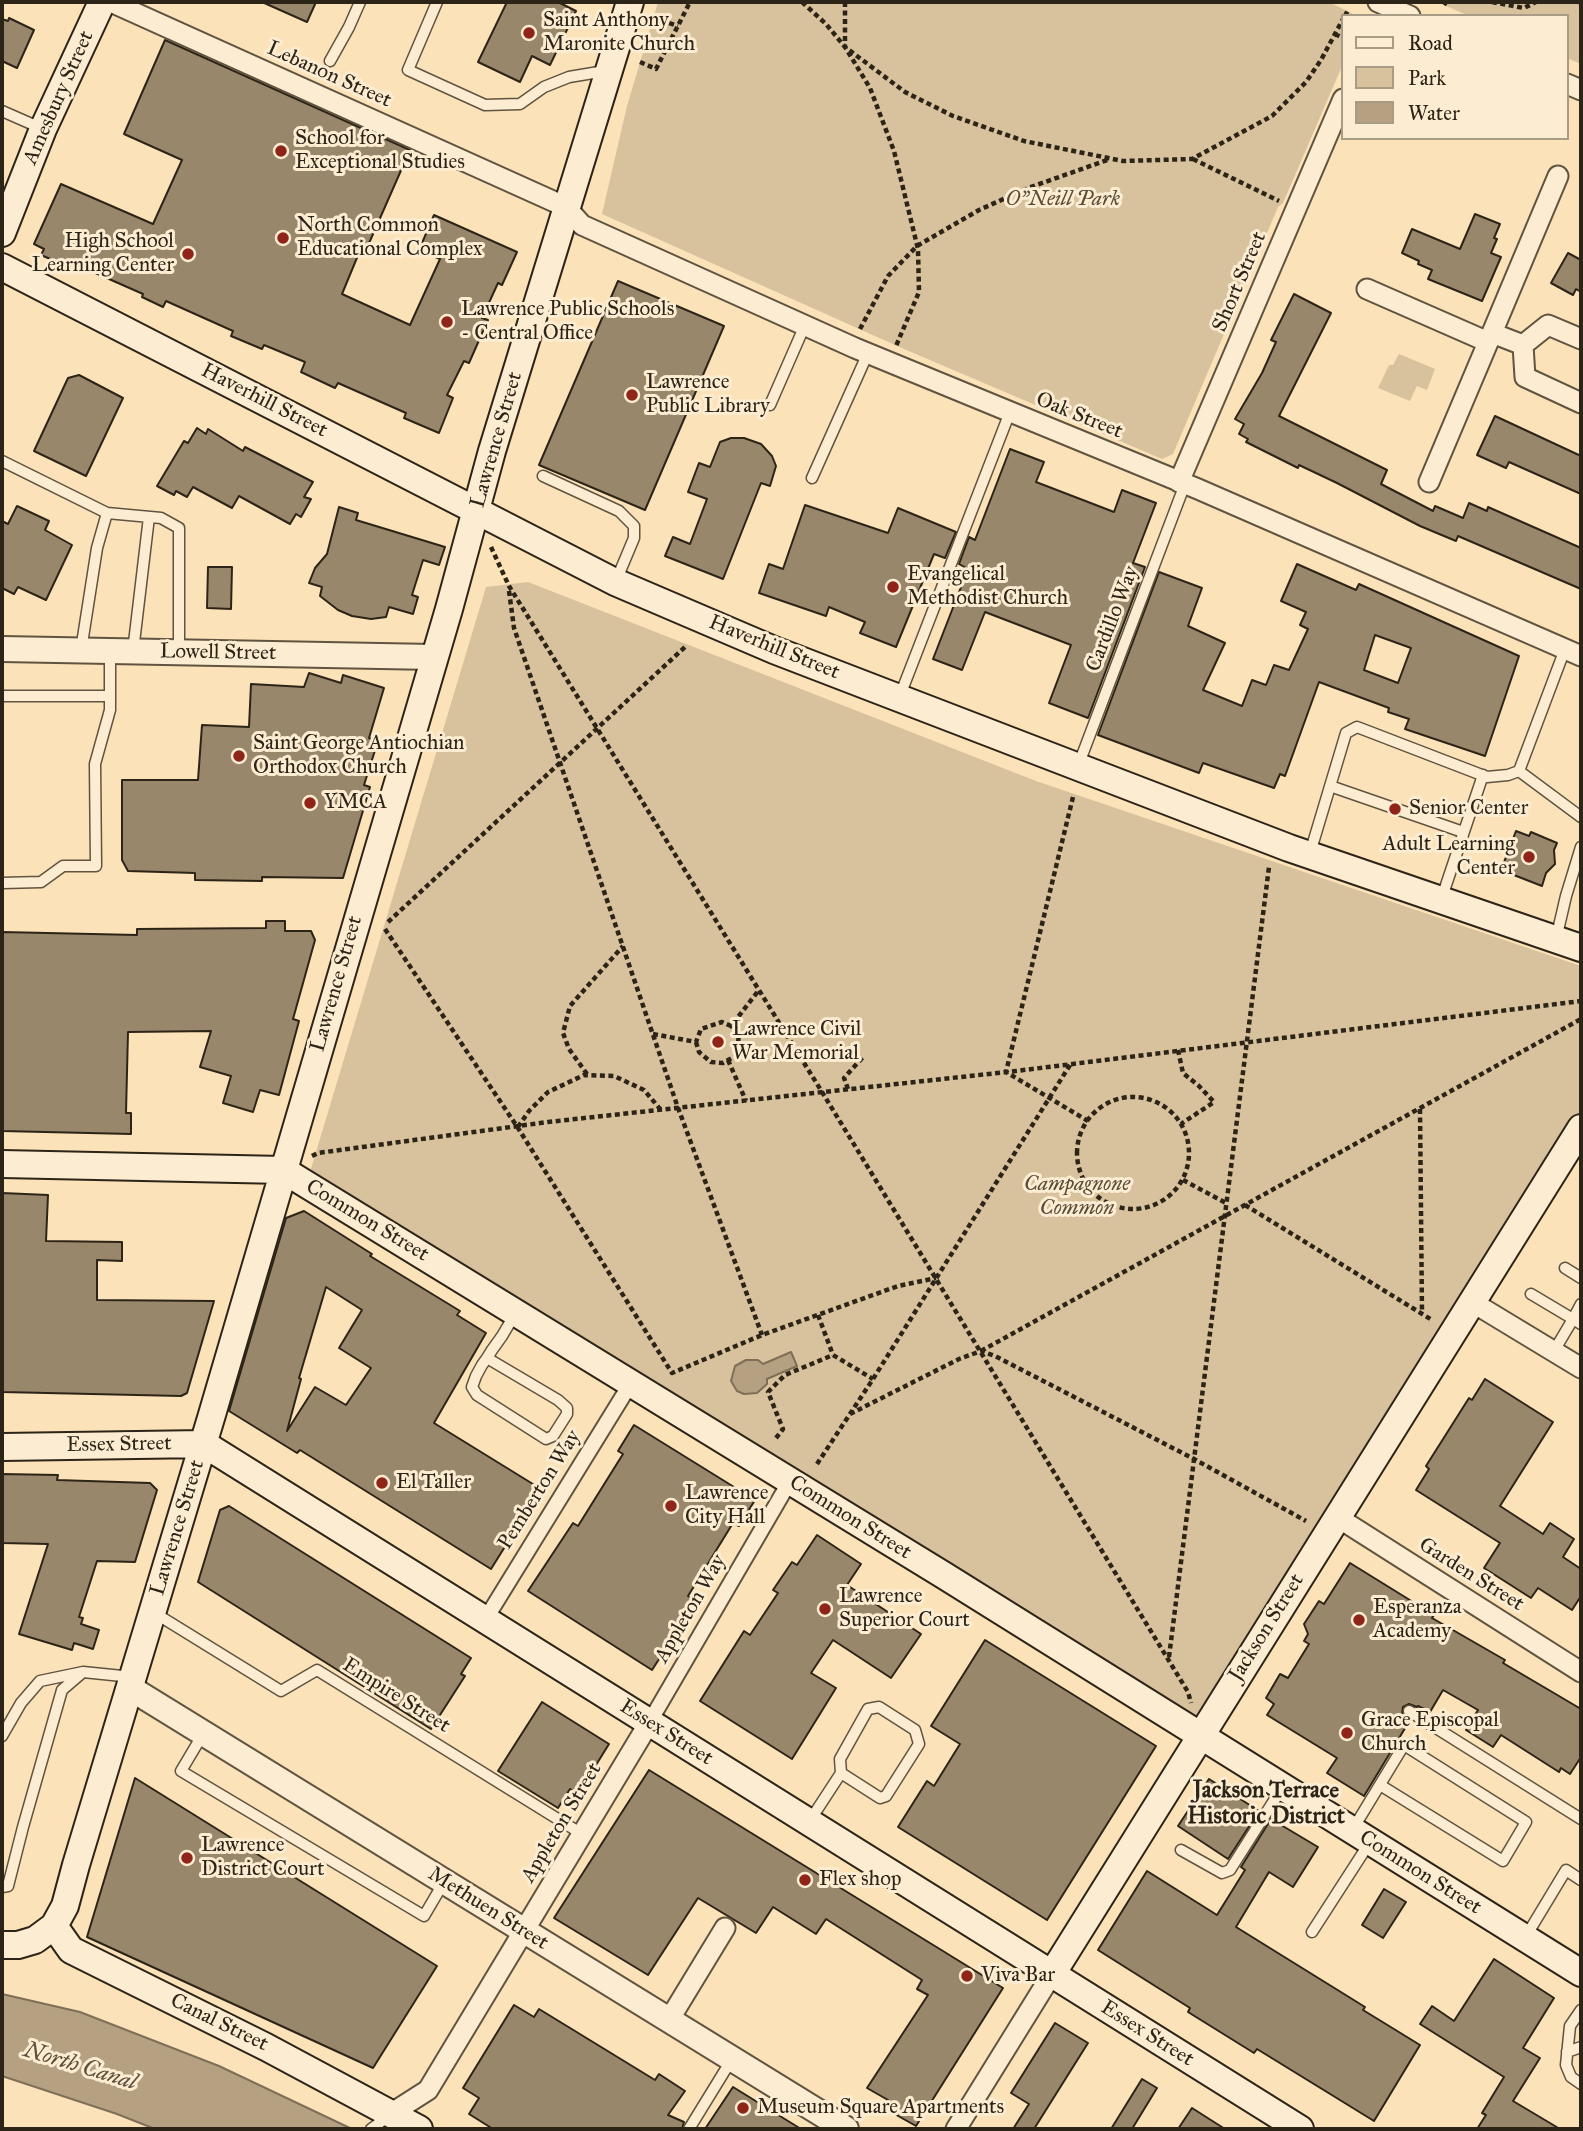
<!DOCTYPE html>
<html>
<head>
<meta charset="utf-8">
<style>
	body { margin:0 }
	#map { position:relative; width:1583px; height:2131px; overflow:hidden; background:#fbe2b8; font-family:"IM FELL Great Primer",serif }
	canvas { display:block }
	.frame { position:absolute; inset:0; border:4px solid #2d2418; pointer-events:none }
	.legend { position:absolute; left:1341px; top:14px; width:228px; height:126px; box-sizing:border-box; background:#fcecd1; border:2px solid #a99c87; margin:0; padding:9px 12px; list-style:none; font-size:21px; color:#2d2418 }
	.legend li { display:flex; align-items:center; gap:14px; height:35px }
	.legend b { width:35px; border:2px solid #a99c87 }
</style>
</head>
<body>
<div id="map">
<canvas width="1583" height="2131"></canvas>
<div class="frame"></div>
<ul class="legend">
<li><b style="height:9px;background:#fcecd1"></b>Road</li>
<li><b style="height:19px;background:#d8c29d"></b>Park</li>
<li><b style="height:19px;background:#b5a182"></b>Water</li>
</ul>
</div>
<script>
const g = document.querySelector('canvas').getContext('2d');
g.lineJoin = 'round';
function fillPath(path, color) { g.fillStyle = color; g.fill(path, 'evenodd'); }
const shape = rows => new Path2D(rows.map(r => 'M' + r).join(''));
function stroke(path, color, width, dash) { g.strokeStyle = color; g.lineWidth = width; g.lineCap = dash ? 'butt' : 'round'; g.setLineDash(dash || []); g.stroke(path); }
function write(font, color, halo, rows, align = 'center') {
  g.font = font + ' "IM FELL Great Primer",serif'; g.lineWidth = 6; g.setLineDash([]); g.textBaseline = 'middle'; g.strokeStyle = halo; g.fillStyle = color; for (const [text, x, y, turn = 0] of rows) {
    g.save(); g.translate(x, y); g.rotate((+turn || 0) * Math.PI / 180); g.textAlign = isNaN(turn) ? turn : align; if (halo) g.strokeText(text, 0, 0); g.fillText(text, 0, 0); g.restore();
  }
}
fillPath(shape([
	[658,2,1329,2,1357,16,1343,16,1343,64,1283,203,1278,207,1173,454,1162,459,904,349,602,214,627,106],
	[1437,2,1581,2,1581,64,1567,58,1567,16,1469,16],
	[1399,354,1435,369,1427,390,1417,386,1410,401,1378,388,1389,365,1393,365],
	[528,582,1036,781,1581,966,1581,1116,1195,1718,310,1172,486,587]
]), '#d8c29d');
const water = shape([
	[791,1352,797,1366,767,1379,767,1384,757,1393,744,1394,737,1391,731,1381,735,1366,746,1360,758,1360,763,1364,791,1352],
	[2,1994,80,2012,219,2066,352,2129,155,2129,117,2114,2,2076,2,1994]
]);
fillPath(water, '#b5a182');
stroke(water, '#7f6f58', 2);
const building = shape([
	[262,2,316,2,307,22,262,2],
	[507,2,558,2,576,11,550,65,532,56,520,82,478,62,507,2],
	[9,18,34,30,17,68,2,61,2,19,8,21,9,18],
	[165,40,410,150,366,250,361,248,342,294,410,325,440,259,419,250,434,215,517,252,502,285,498,283,482,318,488,320,469,363,464,361,447,395,453,398,439,433,404,418,406,413,338,383,335,388,301,372,305,362,264,345,262,349,231,336,233,331,166,301,163,307,142,297,143,294,75,264,73,269,41,255,44,249,34,244,61,184,153,224,182,160,124,134,165,40],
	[1475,214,1500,224,1494,238,1497,239,1491,253,1501,257,1482,301,1428,279,1432,270,1418,264,1419,261,1402,253,1412,229,1460,249,1475,214],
	[1568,253,1581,260,1581,292,1576,289,1573,295,1551,283,1568,253],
	[618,281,724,326,645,510,539,465,618,281],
	[1294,294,1331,313,1279,416,1387,470,1381,484,1433,511,1435,506,1463,518,1469,503,1487,511,1488,507,1581,548,1581,589,1458,536,1456,541,1420,526,1337,483,1299,465,1298,468,1246,442,1248,439,1239,434,1244,424,1235,419,1262,373,1276,342,1271,340,1294,294],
	[79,375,123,398,86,476,34,451,68,378,79,375],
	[1495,416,1581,456,1581,494,1509,462,1506,468,1477,455,1495,416],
	[197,428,206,434,208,429,243,451,245,447,313,482,304,497,311,499,301,517,296,514,290,524,239,496,232,508,193,487,187,497,176,491,174,495,157,486,184,441,188,443,197,428],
	[731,438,744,438,761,444,772,456,776,466,770,486,761,483,723,579,665,556,673,537,690,544,707,499,688,492,699,463,710,467,720,442,731,438],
	[1010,449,1044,462,1036,482,1114,512,1122,490,1156,503,1133,563,1145,567,1088,718,1049,703,1071,645,985,612,962,670,933,659,968,569,959,564,969,537,975,540,1010,449],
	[805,505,888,533,898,508,956,532,945,558,934,554,896,647,860,633,865,622,829,607,826,616,759,593,769,564,783,569,805,505],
	[17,506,49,521,45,530,72,545,46,600,18,587,14,594,2,588,2,521,8,524,17,506],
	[339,507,358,513,356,520,445,547,439,565,423,560,412,595,418,597,413,614,389,607,386,617,371,619,352,616,338,610,320,596,322,587,309,583,315,568,327,554,339,507],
	[1297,564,1356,590,1359,584,1519,656,1485,756,1405,729,1409,719,1388,712,1389,708,1319,682,1285,776,1280,774,1274,788,1203,763,1199,773,1098,735,1159,572,1202,588,1188,626,1225,643,1203,690,1242,706,1252,680,1266,685,1274,665,1289,670,1308,629,1300,625,1306,612,1281,601,1297,564],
	[1375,635,1411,648,1398,683,1364,670,1375,635],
	[208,567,232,567,231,609,207,608,208,567],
	[309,673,341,683,343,675,384,688,369,738,378,741,364,785,370,787,343,878,262,877,262,881,195,880,195,873,128,871,122,860,122,780,198,780,202,725,249,727,251,684,304,687,309,673],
	[1516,831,1529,836,1531,832,1557,843,1554,850,1555,864,1546,873,1542,886,1501,870,1516,831],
	[266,921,285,921,285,931,311,931,315,940,293,1019,299,1021,279,1095,260,1090,253,1112,223,1103,231,1076,200,1067,211,1031,128,1032,126,1113,131,1113,131,1134,2,1131,2,932,137,935,137,929,266,928,266,921],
	[2,1193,48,1195,46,1241,122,1242,122,1261,97,1260,97,1300,214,1301,187,1393,181,1396,2,1392,2,1193],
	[304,1211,372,1254,370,1256,460,1311,457,1315,486,1333,434,1423,541,1489,491,1569,300,1450,297,1453,229,1411,286,1218,304,1211],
	[326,1287,362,1310,339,1348,371,1368,346,1405,315,1387,287,1431,301,1379,299,1378,326,1287],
	[1485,1379,1553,1422,1500,1506,1543,1534,1550,1523,1574,1539,1563,1557,1581,1569,1581,1596,1572,1610,1538,1588,1531,1598,1484,1568,1500,1543,1416,1490,1429,1469,1426,1466,1469,1398,1472,1400,1485,1379],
	[634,1425,755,1500,739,1526,733,1523,688,1596,696,1602,652,1670,528,1591,573,1523,578,1526,623,1454,618,1451,634,1425],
	[2,1474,58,1475,57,1480,150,1483,157,1490,135,1562,97,1561,79,1617,83,1618,81,1624,99,1630,93,1649,74,1643,72,1650,19,1634,48,1544,2,1543,2,1474],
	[229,1506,471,1658,461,1674,465,1676,431,1729,198,1582,220,1510,229,1506],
	[817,1535,861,1564,847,1585,921,1634,891,1678,833,1640,811,1673,836,1688,792,1759,700,1701,744,1631,750,1635,778,1593,773,1590,792,1562,797,1565,817,1535],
	[1350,1563,1434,1615,1432,1618,1505,1660,1503,1663,1581,1709,1581,1757,1570,1774,1561,1768,1559,1772,1501,1735,1493,1747,1466,1730,1478,1710,1443,1690,1430,1712,1418,1706,1417,1707,1409,1704,1403,1707,1402,1714,1410,1720,1364,1796,1327,1773,1337,1758,1267,1715,1274,1704,1266,1698,1280,1674,1288,1678,1309,1644,1304,1641,1308,1634,1304,1624,1319,1601,1324,1604,1350,1563],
	[985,1640,1156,1746,1047,1920,898,1827,927,1781,934,1786,960,1744,931,1726,985,1640],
	[542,1702,609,1744,578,1794,570,1789,558,1808,498,1771,542,1702],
	[649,1770,1003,1988,916,2126,884,2108,888,2100,867,2088,928,1995,917,1989,922,1980,826,1919,816,1934,773,1907,756,1933,698,1898,648,1975,554,1918,649,1770],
	[135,1778,437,1966,373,2068,87,1937,135,1778],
	[1209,1779,1259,1811,1228,1859,1178,1826,1209,1779],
	[1271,1819,1318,1847,1293,1887,1269,1872,1236,1927,1365,2007,1363,2010,1420,2045,1374,2121,1257,2049,1254,2053,1188,2012,1190,2008,1098,1950,1147,1871,1217,1915,1245,1870,1241,1867,1271,1819],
	[1384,1889,1406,1902,1383,1938,1362,1925,1384,1889],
	[1494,1959,1554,1998,1523,2048,1540,2058,1513,2101,1560,2129,1477,2129,1486,2115,1482,2113,1504,2077,1420,2024,1432,2006,1454,2021,1494,1959],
	[514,2005,534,2017,539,2009,655,2080,659,2074,685,2091,668,2115,684,2122,682,2129,493,2129,469,2114,479,2098,463,2088,514,2005],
	[1055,2023,1088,2043,1034,2129,1013,2129,1029,2104,1011,2093,1055,2023],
	[1142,2079,1157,2088,1132,2129,1111,2129,1142,2079],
	[733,2087,801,2129,705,2129,733,2087],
	[1192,2108,1225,2129,1178,2129,1192,2108]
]);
fillPath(building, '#98876b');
stroke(building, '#2d2418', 2);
const service = shape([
	[437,2,408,70,485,105,520,104,544,87,569,77,605,71],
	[330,61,349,27,360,2],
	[2,111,43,129],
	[770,405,805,325],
	[2,461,107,513,161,518,179,528,179,652],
	[543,476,619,511,634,526,634,538,616,581],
	[812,478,868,353],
	[81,650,97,548,107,513],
	[133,651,149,517],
	[2,696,110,696],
	[899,698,1010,412],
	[1078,766,1185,484],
	[1519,771,1581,817],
	[1330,786,1463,832],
	[1310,853,1346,733,1357,727,1487,777,1508,775,1519,771,1565,649],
	[2,883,41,882,63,866,96,866,95,764,110,710,110,651],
	[1441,900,1483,775],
	[1556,939,1566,896,1581,847],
	[1565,1268,1581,1278],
	[1531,1294,1573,1319,1581,1304],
	[1554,1351,1573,1319,1581,1324],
	[487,1358,558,1400,567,1408,567,1414,553,1436,546,1439,477,1395,472,1387,476,1376,482,1365,487,1358,492,1350,502,1336,515,1314],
	[153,1612,281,1691,317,1670,582,1834],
	[1409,1711,1581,1819],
	[203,1734,181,1771,424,1916,444,1882],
	[2,1736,21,1703,40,1681,83,1672,132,1677],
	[809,1822,841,1773,840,1759,868,1709,879,1707,915,1730,919,1744,886,1796,880,1798,841,1773],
	[1353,1829,1404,1745,1526,1822,1503,1861,1380,1785],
	[1181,1850,1222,1873,1230,1870,1282,1788],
	[2,1887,8,1886,23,1827,62,1690,83,1672],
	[1312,1932,1370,1842],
	[1525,1938,1566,1870,1581,1880],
	[1581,2010,1570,2026,1566,2065,1571,2077,1581,2084],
	[1567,2052,1581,2047],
	[371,2129,389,2116],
	[689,2129,732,2059]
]);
const pedestrian = shape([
	[485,1620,631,1383],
	[649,1723,790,1481]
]);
const minor = shape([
	[111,2,566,207,582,225,855,348,1198,489,1581,656],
	[1378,2,1410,16],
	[1567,84,1581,90],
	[1367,289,1488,342],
	[1581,339,1548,325,1523,345,1525,377,1581,403],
	[1523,345,1492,333,1558,176],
	[1179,482,1343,99],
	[1429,482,1492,333],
	[1472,1302,1581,1368],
	[1337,1517,1581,1672],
	[669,2020,725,1928],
	[392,2113,428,2090,649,1723],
	[956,2129,1052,1974]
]);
const tertiary = shape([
	[2,649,434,657],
	[130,1688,846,2129]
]);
const secondary = shape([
	[2,233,43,129,102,2],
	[2,267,615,582,774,650,1289,848,1581,948],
	[2,1164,283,1170,945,1576,1581,1973],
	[2,1447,204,1444,1300,2129],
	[54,1926,71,1950,266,2047,419,2129],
	[2,1945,18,1945,35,1940,54,1926,65,1906,76,1865,211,1418,449,609,492,451,630,2],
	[1052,1974,1581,1128]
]);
stroke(service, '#605440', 13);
stroke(pedestrian, '#605440', 18);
stroke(minor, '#605440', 23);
stroke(tertiary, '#605440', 28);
stroke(secondary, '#2d2418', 30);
stroke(shape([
	[802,2,826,24,845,47,905,92,953,116,1024,141,1123,161,1192,159,1272,116,1306,82,1321,60,1343,19],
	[845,2,845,47,870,88,894,151,918,249,919,292,896,346],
	[1492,2,1524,8,1536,2],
	[1580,2,1581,4],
	[1444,5,1446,2],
	[1345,16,1348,10],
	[653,18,678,26],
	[1335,34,1343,38],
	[640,62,656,69,690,2],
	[1193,159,1279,201],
	[860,329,888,276,917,246,979,210,1028,188,1110,159],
	[491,547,509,586,822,1092,1188,1692,1191,1703],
	[509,591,514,628,677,1105,762,1335],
	[1073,797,1006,1072,1088,1121],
	[388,922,685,647],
	[385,929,518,1128,672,1373,762,1335,898,1286,936,1278],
	[653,1034,696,1042,701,1029,722,1022,731,1026,759,990],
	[696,1042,699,1052,711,1062,723,1063,737,1055,739,1033,731,1026],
	[1178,1050,1183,1073,1199,1086,1214,1102,1181,1124],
	[728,1060,746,1101],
	[587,1074,569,1049,563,1033,570,1006,623,946],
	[848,1089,844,1078,864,1056],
	'1077 1153a56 56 0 1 1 112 0a56 56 0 1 1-112 0Z',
	[1420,1109,1422,1313],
	[518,1127,529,1111,548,1092,584,1075,614,1076,644,1090,661,1110],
	[312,1156,318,1153,548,1122,1016,1071,1581,1001],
	[1183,1180,1226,1203],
	[1245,1205,1432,1320],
	[818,1315,833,1355],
	[981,1351,1581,1019],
	[850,1414,959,1359,981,1351,995,1356,1194,1459,1306,1521],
	[776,1438,783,1429,768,1392,785,1375,833,1355,873,1379],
	[817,1464,873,1379,1070,1065],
	[1169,1657,1269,867]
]), '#2d2418', 4.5, [5, 3.5]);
stroke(service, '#fcecd1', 10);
stroke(pedestrian, '#fcecd1', 14);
stroke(minor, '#fcecd1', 19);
stroke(tertiary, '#fcecd1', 24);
stroke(secondary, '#fcecd1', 26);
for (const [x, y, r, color] of [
	[529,33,7,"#8f2418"],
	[281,151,7,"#8f2418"],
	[283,238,7,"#8f2418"],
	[188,254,7,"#8f2418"],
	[447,322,7,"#8f2418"],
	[632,395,7,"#8f2418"],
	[893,587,7,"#8f2418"],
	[239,756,7,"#8f2418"],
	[310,803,7,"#8f2418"],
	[1395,809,7,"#8f2418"],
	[1529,857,7,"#8f2418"],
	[718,1042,7,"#8f2418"],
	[382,1483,7,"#8f2418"],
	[671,1506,7,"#8f2418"],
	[825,1609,7,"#8f2418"],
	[1359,1620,7,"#8f2418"],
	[1347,1733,7,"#8f2418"],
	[187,1858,7,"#8f2418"],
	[805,1880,7,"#8f2418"],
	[967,1976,7,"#8f2418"],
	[743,2108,7,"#8f2418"]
]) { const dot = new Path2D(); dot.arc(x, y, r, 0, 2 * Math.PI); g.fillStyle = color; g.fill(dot); stroke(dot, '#fcecd1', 2.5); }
write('21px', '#2d2418', '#fcecd1', [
	["Saint Anthony",543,21],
	["Maronite Church",543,45],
	["School for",295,139],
	["Exceptional Studies",295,163],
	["North Common",297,226],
	["Educational Complex",297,250],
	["High School",174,242,"right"],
	["Learning Center",174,266,"right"],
	["Lawrence Public Schools",461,310],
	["- Central Office",461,334],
	["Lawrence",646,383],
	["Public Library",646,407],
	["Evangelical",907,575],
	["Methodist Church",907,599],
	["Saint George Antiochian",253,744],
	["Orthodox Church",253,768],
	["YMCA",324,803],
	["Senior Center",1409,809],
	["Adult Learning",1515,845,"right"],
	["Center",1515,869,"right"],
	["Lawrence Civil",732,1030],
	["War Memorial",732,1054],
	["El Taller",396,1483],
	["Lawrence",685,1494],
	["City Hall",685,1518],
	["Lawrence",839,1597],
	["Superior Court",839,1621],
	["Esperanza",1373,1608],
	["Academy",1373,1632],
	["Grace Episcopal",1361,1721],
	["Church",1361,1745],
	["Lawrence",201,1846],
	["District Court",201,1870],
	["Flex shop",819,1880],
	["Viva Bar",981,1976],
	["Museum Square Apartments",757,2108]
], 'left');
write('21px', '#2d2418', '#fcecd1', [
	["Lebanon Street",329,75,24],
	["Amesbury Street",59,98,-66],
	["Short Street",1240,282,-67],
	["Haverhill Street",264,401,27],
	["Oak Street",1079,416,22],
	["Lawrence Street",497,440,-74],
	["Cardillo Way",1113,619,-69],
	["Haverhill Street",774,648,22],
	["Lowell Street",218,653,1],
	["Lawrence Street",337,984,-74],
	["Common Street",367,1221,31],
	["Essex Street",119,1445,-1],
	["Pemberton Way",540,1490,-58],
	["Common Street",850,1518,32],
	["Lawrence Street",178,1528,-73],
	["Garden Street",1471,1575,32],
	["Appleton Way",691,1609,-60],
	["Jackson Street",1267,1628,-58],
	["Empire Street",396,1696,32],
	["Essex Street",666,1733,32],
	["Appleton Street",562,1823,-59],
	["Common Street",1420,1873,32],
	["Methuen Street",488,1909,32],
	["Canal Street",219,2023,26],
	["Essex Street",1147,2034,32]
]);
write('italic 21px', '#584c39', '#fcecd1', [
	["O\"Neill Park",1063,200],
	["Campagnone",1077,1185],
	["Common",1077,1209]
]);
write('bold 23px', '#2d2418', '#fcecd1', [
	["Jackson Terrace",1266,1791],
	["Historic District",1266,1817]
]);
write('italic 23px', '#5d503d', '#fcecd1', [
	["North Canal",80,2067,17]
]);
</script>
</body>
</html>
